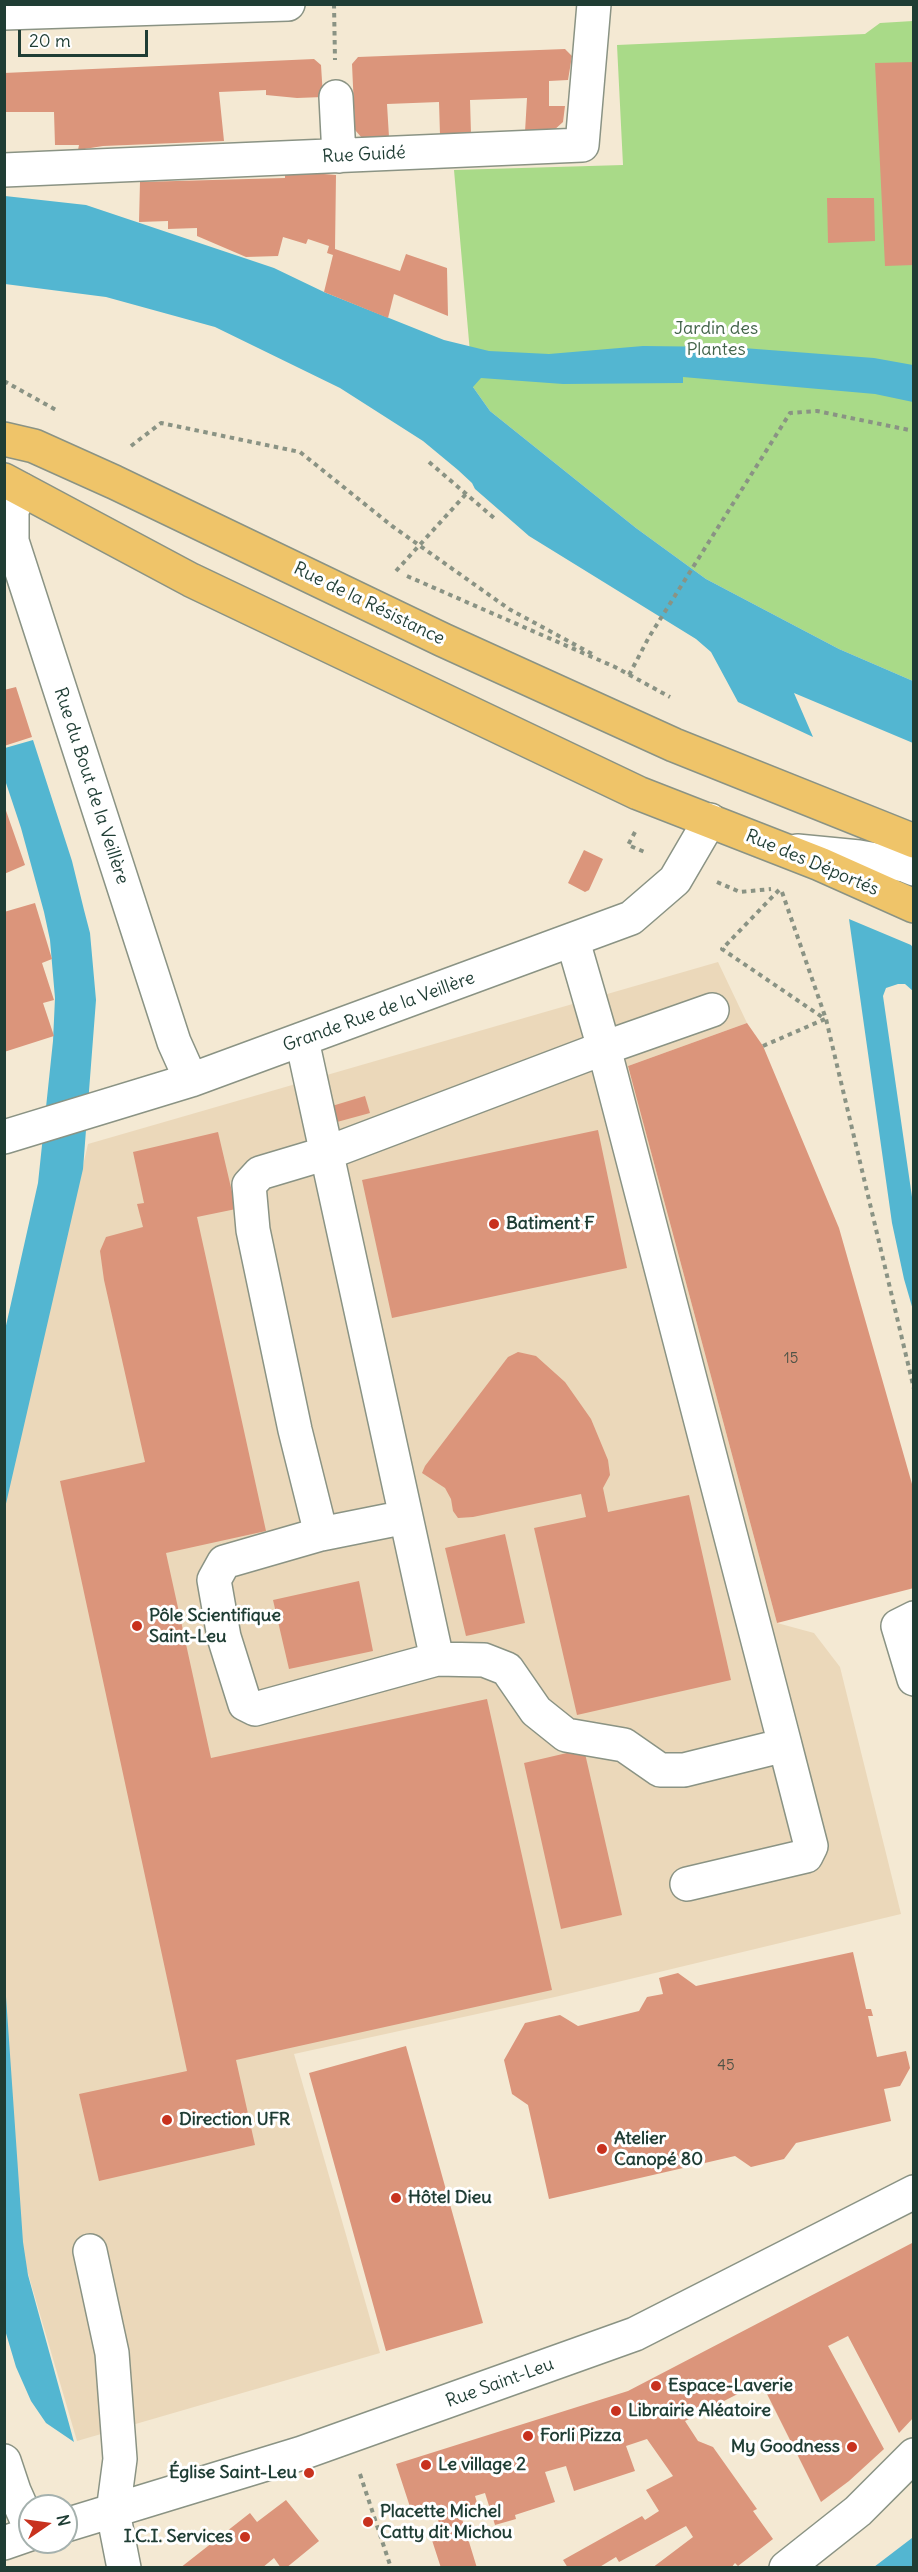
<!DOCTYPE html>
<html>
<head>
<meta charset="utf-8">
<style>
	body { margin:0 }
	#map { position:relative; width:918px; height:2572px; overflow:hidden; background:#f4e9d3; font-family:Delius,sans-serif }
	canvas { display:block }
	.frame { position:absolute; inset:0; border:6px solid #1f3d34; pointer-events:none }
	.north { position:absolute; left:18px; top:2494px; width:60px; height:60px; box-sizing:border-box; background:#fff; border:2px solid #a5b1ae; border-radius:50%; rotate:77deg; font-size:16px; font-weight:700; line-height:24px; text-align:center; color:#1f3d34 }
	.north::after { content:''; display:block; margin:auto; width:21px; height:27px; background:#c8321e; clip-path:polygon(50% 0,100% 100%,50% 72%,0 100%) }
	.scale { position:absolute; left:18px; top:30px; width:130px; height:27px; box-sizing:border-box; border:3px solid #1f3d34; border-top:0; padding-left:8px; font-size:18px; line-height:21px; white-space:nowrap; color:#1f3d34; -webkit-text-stroke:4px #fff; paint-order:stroke }
</style>
</head>
<body>
<div id="map">
<canvas width="918" height="2572"></canvas>
<div class="frame"></div>
<div class="north">N</div>
<div class="scale">20 m</div>
</div>
<script>
const g = document.querySelector('canvas').getContext('2d');
g.lineJoin = 'round';
function fillPath(path, color) { g.fillStyle = color; g.fill(path, 'evenodd'); }
const shape = rows => new Path2D(rows.map(r => 'M' + r).join(''));
function stroke(path, color, width, dash) { g.strokeStyle = color; g.lineWidth = width; g.lineCap = dash ? 'butt' : 'round'; g.setLineDash(dash || []); g.stroke(path); }
function write(font, color, halo, rows, align = 'center') {
  g.font = font + ' Delius,sans-serif'; g.lineWidth = 6; g.setLineDash([]); g.textBaseline = 'middle'; g.strokeStyle = halo; g.fillStyle = color; for (const [text, x, y, turn = 0] of rows) {
    g.save(); g.translate(x, y); g.rotate((+turn || 0) * Math.PI / 180); g.textAlign = isNaN(turn) ? turn : align; if (halo) g.strokeText(text, 0, 0); g.fillText(text, 0, 0); g.restore();
  }
}
fillPath(shape([
	[718,962,747,1023,628,1066,777,1623,814,1633,840,1667,901,1914,555,1997,294,2054,380,2353,77,2441,20,2246,4,1976,5,1499,88,1144]
]), '#ebd8ba');
fillPath(shape([
	[913,21,913,681,839,649,706,579,636,528,490,411,473,387,454,170,623,165,617,45,865,34,880,23]
]), '#a9da88');
fillPath(shape([
	[5,196,86,205,274,268,324,292,444,340,489,351,549,354,643,346,730,347,874,358,913,365,913,402,875,394,683,377,683,383,563,384,481,378,473,387,490,411,636,528,706,579,839,649,913,681,913,743,794,693,813,737,738,702,711,652,696,639,529,536,475,489,472,483,458,470,423,441,340,388,215,327,106,297,5,284],
	[33,740,72,861,84,910,90,933,96,1000,83,1169,5,1508,5,1330,38,1183,53,1041,55,998,50,940,44,912,21,828,5,780,5,748],
	[849,919,911,945,913,948,913,991,905,984,898,984,886,988,883,996,913,1204,913,1310,904,1279,892,1223],
	[4,1968,23,2242,28,2275,74,2442,46,2423,31,2401,16,2367,5,2330],
	[913,2537,913,2567,874,2567,912,2538]
]), '#53b6d1');
fillPath(shape([
	[565,49,572,56,568,80,549,81,549,106,565,106,563,122,553,131,525,132,527,98,470,100,471,134,440,135,439,102,387,104,389,137,362,138,355,130,352,64,358,57],
	[314,59,321,65,323,97,297,98,266,95,266,90,219,92,224,141,103,146,78,150,79,145,55,145,54,112,4,112,4,73],
	[914,62,914,265,885,266,875,63],
	[312,173,336,175,335,249,400,271,406,254,447,268,448,316,394,294,388,318,324,292,333,255,327,253,329,246,308,239,306,244,283,237,278,256,246,257,197,236,197,228,168,229,168,221,139,222,140,182,285,178,285,174],
	[827,198,874,198,875,241,828,243],
	[16,687,32,737,4,746,4,690],
	[4,805,25,865,4,874],
	[584,850,603,859,589,890,585,892,568,883],
	[35,903,52,959,42,963,54,1000,43,1003,54,1036,4,1052,4,912],
	[747,1023,763,1046,839,1228,914,1491,914,1588,777,1623,628,1066],
	[365,1096,370,1113,337,1122,332,1106],
	[598,1130,627,1268,392,1318,362,1180],
	[218,1132,236,1209,197,1217,266,1531,166,1553,211,1758,487,1699,552,1990,236,2060,255,2145,99,2181,79,2094,187,2071,60,1481,145,1462,104,1280,100,1251,106,1237,143,1227,137,1204,144,1203,133,1152],
	[518,1352,536,1356,565,1382,591,1419,608,1460,610,1475,603,1488,608,1512,689,1495,731,1680,577,1715,534,1528,586,1517,581,1494,473,1517,458,1518,453,1511,451,1499,445,1488,422,1473,425,1466,508,1357],
	[505,1534,525,1623,466,1636,445,1548],
	[359,1581,373,1651,289,1669,273,1600],
	[584,1749,622,1915,561,1929,524,1763],
	[853,1952,866,2009,871,2009,873,2016,868,2016,877,2057,906,2051,910,2068,900,2086,884,2089,891,2121,796,2143,784,2159,751,2167,735,2156,549,2199,528,2105,512,2094,504,2060,525,2023,560,2015,578,2026,639,2011,647,1997,663,1994,659,1978,678,1973,696,1986],
	[406,2046,483,2323,386,2351,309,2073],
	[914,2242,914,2417,899,2433,848,2336,828,2346,884,2449,849,2481,821,2502,761,2382,685,2421,698,2441,713,2447,757,2509,753,2511,773,2539,738,2566,735,2563,731,2568,652,2568,693,2537,686,2526,619,2562,616,2557,598,2568,568,2568,563,2560,642,2516,645,2520,659,2511,646,2490,673,2476,647,2439,626,2446,635,2471,574,2491,566,2466,545,2472,555,2502,515,2515,516,2519,495,2525,485,2493,475,2496,480,2512,462,2519,477,2568,441,2568,430,2534,441,2530,435,2509,413,2516,396,2464,628,2391],
	[286,2500,319,2541,286,2568,281,2568,274,2558,262,2568,180,2568,250,2513,257,2522]
]), '#db957b');
const minor = shape([
	[4,13,288,4],
	[336,97,339,156],
	[4,170,582,145,594,4],
	[22,490,12,510,12,541,174,1042,191,1080],
	[797,851,859,857,904,865,914,869],
	[573,941,604,1048,785,1745],
	[302,1040,437,1659,484,1660,507,1669,536,1711,566,1735,624,1745,660,1770,684,1770,785,1745,811,1846,806,1856,687,1884],
	[4,1137,191,1080,631,918,675,880,710,820],
	[406,1517,321,1534,224,1562,214,1580,224,1637,245,1704,255,1709,437,1659],
	[321,1534,295,1430,253,1230,249,1185,260,1173,327,1153,604,1048,712,1010],
	[914,1618,898,1626,914,1679],
	[90,2251,112,2353,120,2459,113,2512,124,2568],
	[4,2461,14,2491,30,2527],
	[66,2525,302,2453,635,2334,914,2192],
	[4,2543,30,2534],
	[786,2568,858,2511,914,2455]
]);
const major = shape([
	[4,439,34,446,114,482,443,640,674,745,914,841],
	[4,480,191,580,638,793,820,864,914,906]
]);
stroke(minor, '#8a9384', 36);
stroke(major, '#8a9384', 36);
stroke(shape([
	[334,4,335,60],
	[4,381,56,410],
	[131,446,161,423,300,452,392,526,509,609,594,655],
	[429,462,494,518],
	[396,571,466,494],
	[407,576,615,667,670,697],
	[629,675,649,637,790,413,817,411,914,431],
	[635,832,628,845,647,853],
	[717,882,740,892,771,889],
	[779,890,722,949,825,1019],
	[782,892,826,1019,914,1389],
	[763,1046,825,1019],
	[360,2474,391,2568]
]), '#8a9384', 4, [4.5, 4.5]);
stroke(minor, '#fff', 33);
stroke(major, '#efc469', 33);
for (const [x, y, r, color] of [
	[494,1224,6,"#c8321e"],
	[137,1626,6,"#c8321e"],
	[167,2120,6,"#c8321e"],
	[602,2149,6,"#c8321e"],
	[396,2198,6,"#c8321e"],
	[656,2386,6,"#c8321e"],
	[616,2411,6,"#c8321e"],
	[528,2436,6,"#c8321e"],
	[852,2447,6,"#c8321e"],
	[426,2465,6,"#c8321e"],
	[309,2473,6,"#c8321e"],
	[368,2522,6,"#c8321e"],
	[245,2537,6,"#c8321e"]
]) { const dot = new Path2D(); dot.arc(x, y, r, 0, 2 * Math.PI); g.fillStyle = color; g.fill(dot); stroke(dot, '#fff', 2); }
write('15px', '#4e5346', null, [
	["15",791,1359],
	["45",726,2066]
]);
write('18px', '#1f3d34', '#fff', [
	["Rue Guidé",364,155,-3],
	["Rue de la Résistance",369,604,26],
	["Rue du Bout de la Veillère",91,786,72],
	["Rue des Déportés",812,863,23],
	["Grande Rue de la Veillère",379,1012,-20],
	["Rue Saint-Leu",500,2383,-20]
]);
write('18px', '#426449', '#fff', [
	["Jardin des",716,329],
	["Plantes",716,350]
]);
write('bold 18px', '#1f3d34', '#fff', [
	["Batiment F",506,1224],
	["Pôle Scientifique",149,1616],
	["Saint-Leu",149,1637],
	["Direction UFR",179,2120],
	["Atelier",614,2139],
	["Canopé 80",614,2160],
	["Hôtel Dieu",408,2198],
	["Espace-Laverie",668,2386],
	["Librairie Aléatoire",628,2411],
	["Forli Pizza",540,2436],
	["My Goodness",840,2447,"right"],
	["Le village 2",438,2465],
	["Église Saint-Leu",297,2473,"right"],
	["Placette Michel",380,2512],
	["Catty dit Michou",380,2533],
	["I.C.I. Services",233,2537,"right"]
], 'left');
</script>
</body>
</html>
